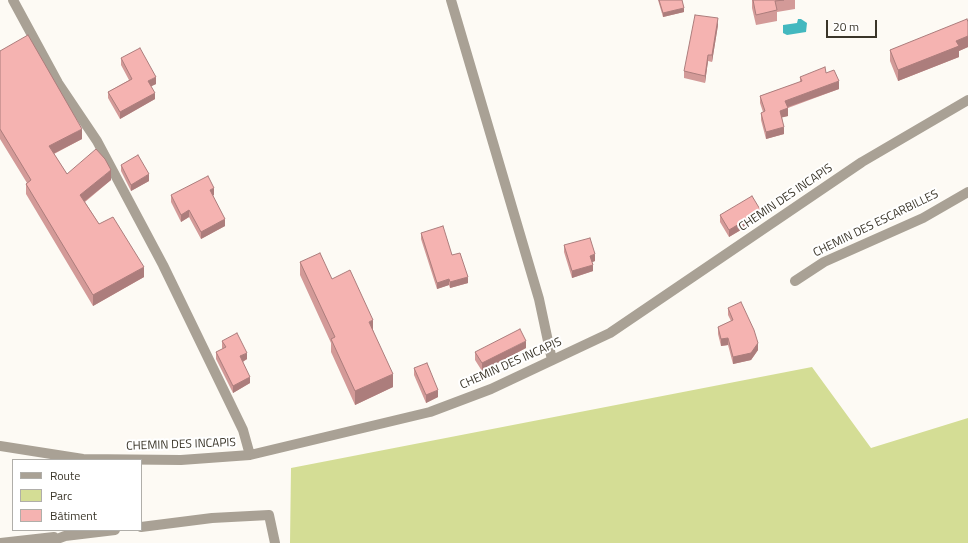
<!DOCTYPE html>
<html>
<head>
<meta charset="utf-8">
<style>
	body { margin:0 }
	#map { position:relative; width:968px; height:543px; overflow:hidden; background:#fdfaf4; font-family:"Titillium Web",sans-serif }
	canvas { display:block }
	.legend { position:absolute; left:12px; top:459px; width:130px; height:72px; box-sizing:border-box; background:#fff; border:1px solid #b0aea9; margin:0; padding:5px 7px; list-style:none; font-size:12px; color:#3a3529 }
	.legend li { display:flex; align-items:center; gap:8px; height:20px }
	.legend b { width:20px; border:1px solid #b0aea9 }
	.scale { position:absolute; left:826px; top:20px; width:51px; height:18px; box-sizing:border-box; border:2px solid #3a3529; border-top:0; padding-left:5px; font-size:12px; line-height:14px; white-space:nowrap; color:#3a3529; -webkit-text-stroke:3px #fff; paint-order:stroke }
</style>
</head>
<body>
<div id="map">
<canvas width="968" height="543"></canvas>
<ul class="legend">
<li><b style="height:5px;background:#a9a195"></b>Route</li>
<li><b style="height:11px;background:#d4dd95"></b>Parc</li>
<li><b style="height:11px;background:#f5b3b1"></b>Bâtiment</li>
</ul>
<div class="scale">20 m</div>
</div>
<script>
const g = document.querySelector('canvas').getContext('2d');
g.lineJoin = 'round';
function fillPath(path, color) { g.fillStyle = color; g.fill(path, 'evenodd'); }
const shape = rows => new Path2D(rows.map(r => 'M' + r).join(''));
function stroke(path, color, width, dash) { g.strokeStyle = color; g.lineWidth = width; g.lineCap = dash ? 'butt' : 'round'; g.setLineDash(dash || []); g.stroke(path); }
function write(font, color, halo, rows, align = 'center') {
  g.font = font + ' "Titillium Web",sans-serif'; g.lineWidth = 4; g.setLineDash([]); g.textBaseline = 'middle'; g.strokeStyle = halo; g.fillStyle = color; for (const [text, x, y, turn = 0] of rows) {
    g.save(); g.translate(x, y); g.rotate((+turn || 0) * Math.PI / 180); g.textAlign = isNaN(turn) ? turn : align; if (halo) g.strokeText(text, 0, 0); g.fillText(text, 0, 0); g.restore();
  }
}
fillPath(shape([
	[812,367,871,448,968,418,968,543,290,543,291,468]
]), '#d4dd95');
fillPath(shape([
	[798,19,801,19,807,23,806,32,787,35,783,33,783,25,797,23]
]), '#43b8bf');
stroke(shape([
	[13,0,58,83,97,141,163,265,243,430,250,455],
	[451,0,539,299,552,360],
	[795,281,824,262,923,218,968,192],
	[0,446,83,459,181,460,250,455,430,412,491,389,610,333,862,162,968,100],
	[141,527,212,518,269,515,275,543],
	[0,543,54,537],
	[47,543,65,536,115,530]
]), '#a9a195', 10);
fillPath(shape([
	[658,0,682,0,684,12,663,17],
	[752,0,795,0,795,9,777,12,777,21,756,25,752,8],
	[968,22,968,47,959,51,959,57,898,81,890,61,890,50],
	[718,25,712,62,708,61,705,83,684,78,684,71],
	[0,51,82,139,54,154,67,174,111,180,85,202,99,224,144,277,93,306,26,194,26,184,27,183,0,139],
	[121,58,156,84,151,86,155,99,120,119,108,98,108,92,129,80,121,65],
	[826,73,839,89,788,108,788,116,782,117,784,134,766,139,761,120,761,113,763,112,760,103,760,96,800,82,800,77],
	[121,165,149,181,131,191,121,171],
	[171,195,214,195,213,195,225,226,201,239,189,217,181,222,171,202],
	[720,215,761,218,729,237,720,222],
	[421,233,452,255,468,283,450,288,449,285,437,289,421,239],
	[564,245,595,261,592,262,593,271,572,278,564,252],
	[300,262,332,279,373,330,393,387,355,405,331,352,331,343,300,275],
	[728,308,758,350,751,360,733,364,728,345,721,346,718,334,718,327,731,321,728,315],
	[222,341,247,359,243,362,250,383,233,393,216,359,216,352,223,349,222,348],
	[526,348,482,371,475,360,475,352],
	[414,368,438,397,426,403,414,375]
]), '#d39a98');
fillPath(shape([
	[684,8,684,12,663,17,663,13],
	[718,18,718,25,712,62,712,55],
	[968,36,968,47,959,51,959,57,898,81,898,70,956,41],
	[708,55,708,61,705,83,705,76],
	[156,77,156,84,148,88,148,81],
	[839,81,839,89,785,108,785,101],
	[155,93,155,99,120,119,120,112],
	[788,108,788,116,780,118,780,111],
	[784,127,784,134,766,139,766,132],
	[82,129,82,139,49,156,49,146],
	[111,170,111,180,80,205,80,195],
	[149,174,149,181,131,191,131,185],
	[214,188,214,195,210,197,210,190],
	[189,210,189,217,181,222,181,215],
	[761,211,761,218,729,237,729,230],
	[225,219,225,226,201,239,201,232],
	[595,254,595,261,590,263,590,256],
	[593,265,593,271,572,278,572,271],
	[144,267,144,277,93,306,93,295],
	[468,277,468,283,450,288,450,282],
	[449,279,449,285,437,289,437,283],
	[373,320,373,333,369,322],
	[728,338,728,345,721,346,721,339],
	[526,341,526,348,482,371,482,363],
	[758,343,758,350,751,360,733,364,733,357],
	[247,353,247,359,240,363,240,356],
	[393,374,393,387,355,405,355,391],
	[250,377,250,383,233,393,233,386],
	[438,390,438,397,426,403,426,395]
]), '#ac7d7c');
const building = shape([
	[659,0,682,0,684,8,663,13,659,0],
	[753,0,784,0,775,1,777,10,756,15,753,0],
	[695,15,718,18,712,55,708,55,705,76,684,71,695,15],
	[967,19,968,22,968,36,956,41,959,46,898,70,890,50,967,19],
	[28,35,82,129,49,146,67,174,96,149,105,159,111,170,80,195,99,224,113,217,144,267,93,295,26,184,31,180,0,129,0,51,28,35],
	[140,48,156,77,148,81,155,93,120,112,108,92,132,79,121,58,140,48],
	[825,67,826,73,834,70,839,81,785,101,788,108,780,111,784,127,766,132,761,113,765,111,760,96,802,81,800,77,825,67],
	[138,155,149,174,131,185,121,165,138,155],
	[208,176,214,188,210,190,225,219,201,232,189,210,181,215,171,195,208,176],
	[752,196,761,211,729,230,720,215,752,196],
	[443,226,452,255,460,253,468,277,450,282,449,279,437,283,421,233,443,226],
	[590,238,595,254,590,256,593,265,572,271,564,245,590,238],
	[320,253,332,279,350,270,373,320,369,322,393,374,355,391,331,339,335,337,300,262,320,253],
	[741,302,754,330,758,343,751,353,733,357,728,338,721,339,718,327,733,320,728,308,741,302],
	[520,329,526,341,482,363,475,352,520,329],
	[237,333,247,353,240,356,250,377,233,386,216,352,226,347,222,341,237,333],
	[427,363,438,390,426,395,414,368,427,363]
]);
fillPath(building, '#f5b3b1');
stroke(building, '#ac7d7c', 1);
write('12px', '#3a3529', '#fff', [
	["CHEMIN DES INCAPIS",786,198,-34],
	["CHEMIN DES ESCARBILLES",876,224,-26],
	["CHEMIN DES INCAPIS",511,364,-24],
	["CHEMIN DES INCAPIS",181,445,-2]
]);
</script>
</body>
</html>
